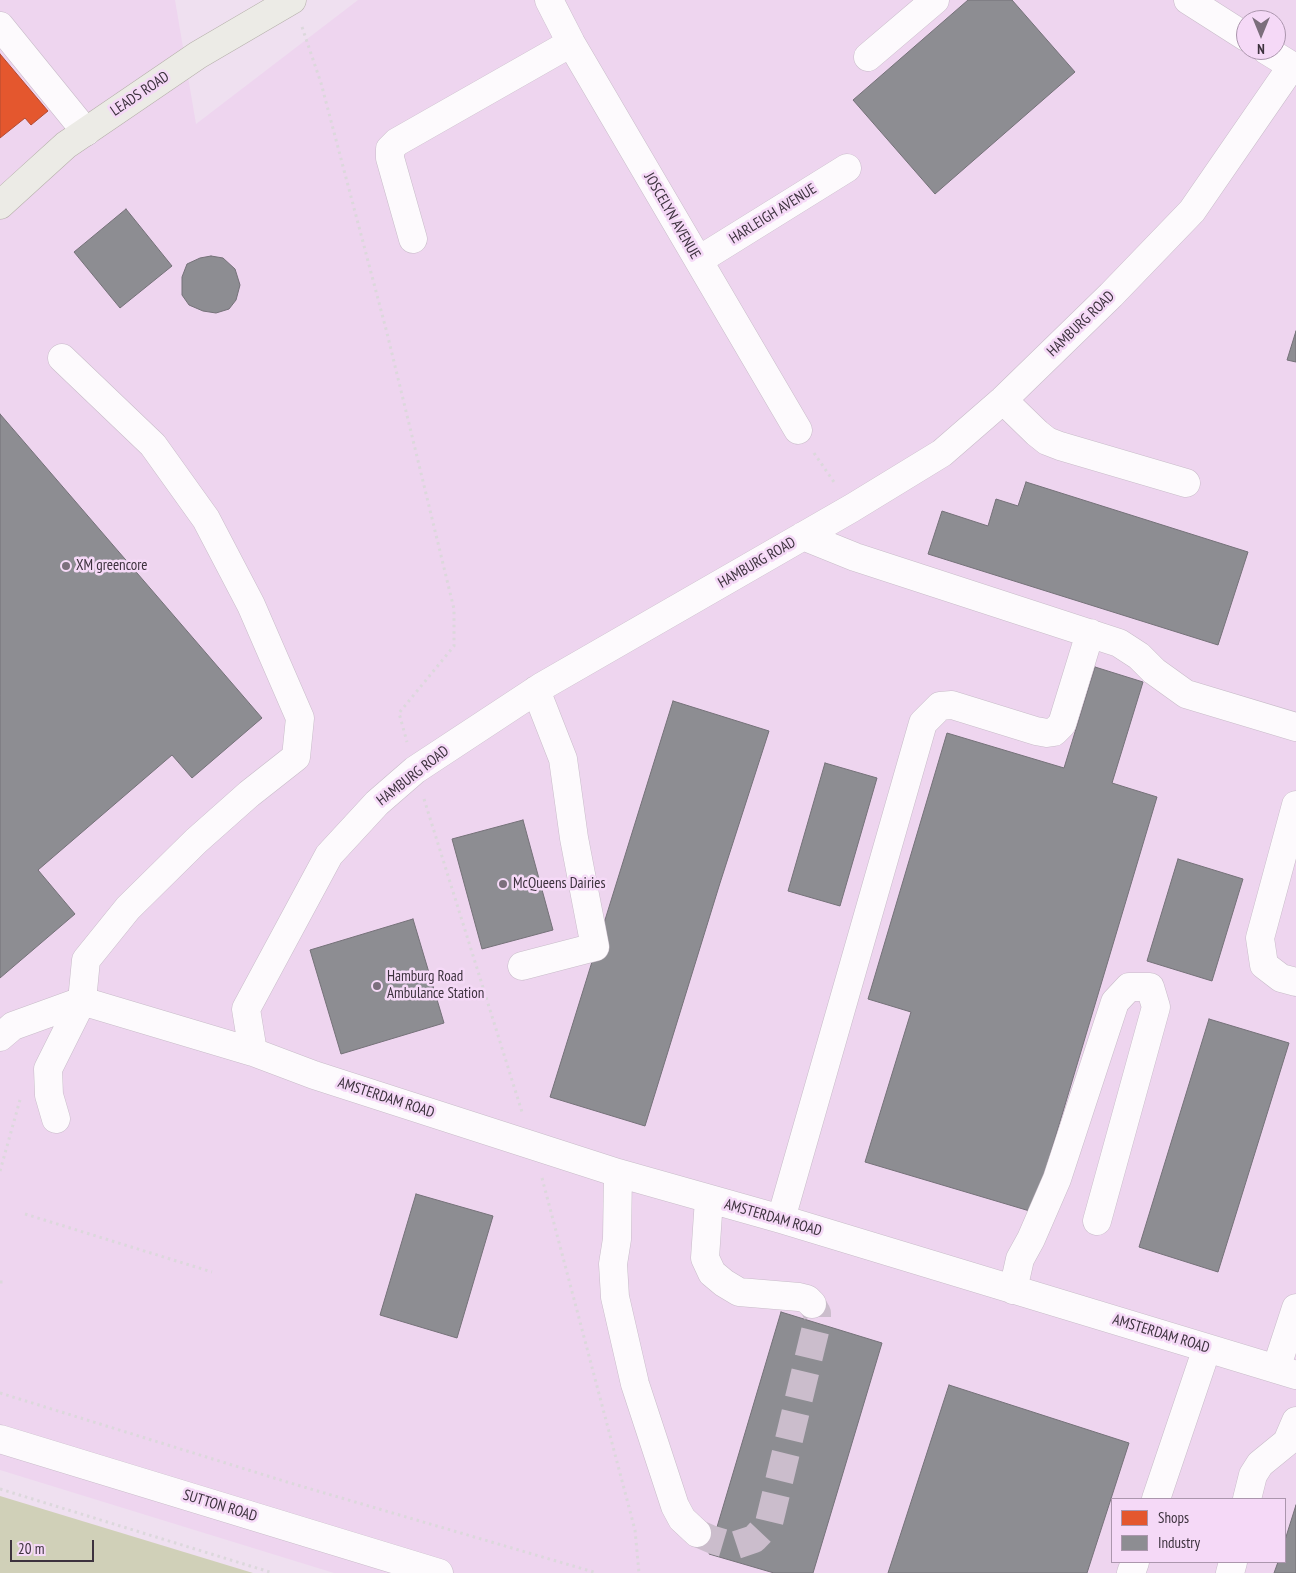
<!DOCTYPE html>
<html>
<head>
<meta charset="utf-8">
<style>
	body { margin:0 }
	#map { position:relative; width:1296px; height:1573px; overflow:hidden; background:#efe0f0; font-family:"PT Sans Narrow",sans-serif }
	canvas { display:block }
	.legend { position:absolute; left:1111px; top:1498px; width:175px; height:65px; box-sizing:border-box; background:#f5d9f7; border:1px solid #ab96ad; margin:0; padding:6px 9px; list-style:none; font-size:15px; color:#3d323e }
	.legend li { display:flex; align-items:center; gap:10px; height:25px }
	.legend b { width:25px; border:1px solid #ab96ad }
	.north { position:absolute; left:1236px; top:10px; width:50px; height:50px; box-sizing:border-box; background:#f5d9f7; border:1px solid #ab96ad; border-radius:50%; rotate:180deg; font-size:14px; font-weight:700; line-height:20px; text-align:center; color:#3d323e }
	.north::after { content:''; display:block; margin:auto; width:18px; height:22px; background:#7b6f7c; clip-path:polygon(50% 0,100% 100%,50% 72%,0 100%) }
	.scale { position:absolute; left:10px; top:1540px; width:84px; height:22px; box-sizing:border-box; border:2px solid #3d323e; border-top:0; padding-left:6px; font-size:15px; line-height:18px; white-space:nowrap; color:#3d323e; -webkit-text-stroke:4px #f5d9f7; paint-order:stroke }
</style>
</head>
<body>
<div id="map">
<canvas width="1296" height="1573"></canvas>
<ul class="legend">
<li><b style="height:14px;background:#e4572e"></b>Shops</li>
<li><b style="height:14px;background:#8d8d92"></b>Industry</li>
</ul>
<div class="north">N</div>
<div class="scale">20 m</div>
</div>
<script>
const g = document.querySelector('canvas').getContext('2d');
g.lineJoin = 'round';
function fillPath(path, color) { g.fillStyle = color; g.fill(path, 'evenodd'); }
const shape = rows => new Path2D(rows.map(r => 'M' + r).join(''));
function stroke(path, color, width, dash) { g.strokeStyle = color; g.lineWidth = width; g.lineCap = dash ? 'butt' : 'round'; g.setLineDash(dash || []); g.stroke(path); }
function write(font, color, halo, rows, align = 'center') {
  g.font = font + ' "PT Sans Narrow",sans-serif'; g.lineWidth = 5; g.setLineDash([]); g.textBaseline = 'middle'; g.strokeStyle = halo; g.fillStyle = color; for (const [text, x, y, turn = 0] of rows) {
    g.save(); g.translate(x, y); g.rotate((+turn || 0) * Math.PI / 180); g.textAlign = isNaN(turn) ? turn : align; if (halo) g.strokeText(text, 0, 0); g.fillText(text, 0, 0); g.restore();
  }
}
fillPath(shape([
	[0,0,175,0,196,124,358,0,1296,0,1296,1573,334,1573,0,1470],
	[1246,20,1276,20,1276,50,1246,50],
	[1112,1499,1285,1499,1285,1562,1112,1562]
]), '#eed5ef');
fillPath(shape([
	[0,1496,253,1573,0,1573]
]), '#d0d0b8');
const shops = shape([
	[0,54,48,111,31,125,25,118,0,138,0,54]
]);
fillPath(shops, '#e4572e');
stroke(shops, '#b24c33', 1);
const industry = shape([
	[968,0,1012,0,1075,72,935,194,853,100,968,0],
	[126,209,172,266,120,308,74,252,126,209],
	[211,256,223,258,235,269,240,285,236,300,229,309,216,313,203,311,189,305,182,295,182,277,187,264,200,258,211,256],
	[1296,331,1296,362,1287,360,1296,331],
	[0,414,262,718,192,778,172,755,38,870,75,914,0,978,0,414],
	[1026,482,1248,552,1218,645,928,554,942,511,988,526,996,499,1018,506,1026,482],
	[1095,667,1143,682,1112,783,1157,797,1033,1212,865,1162,911,1012,868,999,947,733,1064,768,1095,667],
	[673,701,769,731,720,883,645,1126,550,1097,673,701],
	[825,763,877,778,840,906,788,891,825,763],
	[523,820,553,930,482,949,452,839,523,820],
	[1178,859,1243,879,1212,981,1147,961,1178,859],
	[413,919,444,1023,341,1054,310,950,413,919],
	[1209,1019,1289,1043,1218,1272,1139,1247,1209,1019],
	[416,1194,493,1216,457,1338,380,1315,416,1194],
	[781,1312,882,1343,813,1573,774,1573,709,1554,781,1312],
	[949,1385,1129,1443,1087,1573,888,1573,949,1385],
	[1296,1505,1296,1573,1274,1573,1278,1562,1285,1562,1285,1540,1296,1505]
]);
fillPath(industry, '#8d8d92');
stroke(industry, '#757279', 1);
stroke(shape([
	[697,1533,713,1540,733,1546,754,1539,769,1523,817,1323,817,1313,812,1304]
]), '#cbbdcc', 28, [28, 14]);
const minor = shape([
	[549,0,571,43,798,430],
	[1188,0,1246,37],
	[0,26,86,132],
	[1266,50,1292,66,1296,67],
	[868,57,935,0],
	[413,239,390,158,390,149,397,142,571,43],
	[699,260,847,168],
	[1003,400,1037,433,1047,441,1060,446,1186,483],
	[803,536,855,557,1119,643,1139,656,1154,671,1186,694,1296,727],
	[1296,805,1260,938,1264,965,1281,978,1296,982],
	[522,966,595,947,574,838,563,759,536,690],
	[0,1037,13,1026,82,1001,86,960,128,908,196,841,249,794,296,757,300,718,251,605,206,519,153,445,62,358],
	[253,1052,246,1009,329,855,377,803,415,770,541,687,852,508,942,453,1003,400,1111,295,1192,211,1292,66],
	[56,1119,49,1095,48,1069,82,1001,253,1052,314,1075,618,1173,781,1219,1296,1375],
	[618,1173,617,1239,613,1264,615,1297,635,1384,675,1506,682,1519,697,1533],
	[709,1199,705,1258,712,1273,724,1283,739,1292,799,1297,807,1299,812,1304],
	[781,1219,923,723,940,706,952,705,1036,731,1047,733,1054,732,1062,724,1090,633],
	[1013,1290,1020,1259,1031,1239,1057,1179,1115,1002,1129,987,1150,987,1156,1007,1097,1221],
	[1276,1369,1296,1308],
	[0,1439,439,1573],
	[1156,1499,1207,1348],
	[1247,1499,1253,1475,1260,1464,1287,1442,1296,1421],
	[1131,1573,1135,1562],
	[1230,1573,1233,1562]
]);
const major = shape([
	[0,205,66,145,198,55,292,0]
]);
stroke(minor, '#c8bcc9', 29);
stroke(major, '#b5b0aa', 29);
stroke(shape([
	[302,27,321,83,387,333,454,609,454,646,399,713,407,742],
	[814,453,836,485],
	[424,799,522,1112],
	[0,1171,20,1100],
	[542,1178,635,1530,639,1573],
	[25,1214,212,1272],
	[0,1282,3,1282],
	[0,1393,287,1482,597,1573],
	[0,1489,273,1573]
]), '#dcd8dc', 3, [2.5, 4]);
stroke(minor, '#fdfafd', 28);
stroke(major, '#ecebe6', 28);
for (const [x, y, r, color] of [
	[66,566,5,"#7b6f7c"],
	[503,884,5,"#7b6f7c"],
	[377,986,5,"#7b6f7c"]
]) { const dot = new Path2D(); dot.arc(x, y, r, 0, 2 * Math.PI); g.fillStyle = color; g.fill(dot); stroke(dot, '#f5d9f7', 2); }
write('15px', '#3d323e', '#f5d9f7', [
	["LEADS ROAD",140,94,-34],
	["HARLEIGH AVENUE",773,214,-32],
	["JOSCELYN AVENUE",672,216,60],
	["HAMBURG ROAD",1081,324,-44],
	["HAMBURG ROAD",757,563,-30],
	["HAMBURG ROAD",413,776,-38],
	["AMSTERDAM ROAD",386,1098,18],
	["AMSTERDAM ROAD",773,1218,16],
	["AMSTERDAM ROAD",1161,1334,17],
	["SUTTON ROAD",220,1506,17]
]);
write('15px', '#3d323e', '#f5d9f7', [
	["XM greencore",76,566],
	["McQueens Dairies",513,884],
	["Hamburg Road",387,977],
	["Ambulance Station",387,994]
], 'left');
</script>
</body>
</html>
